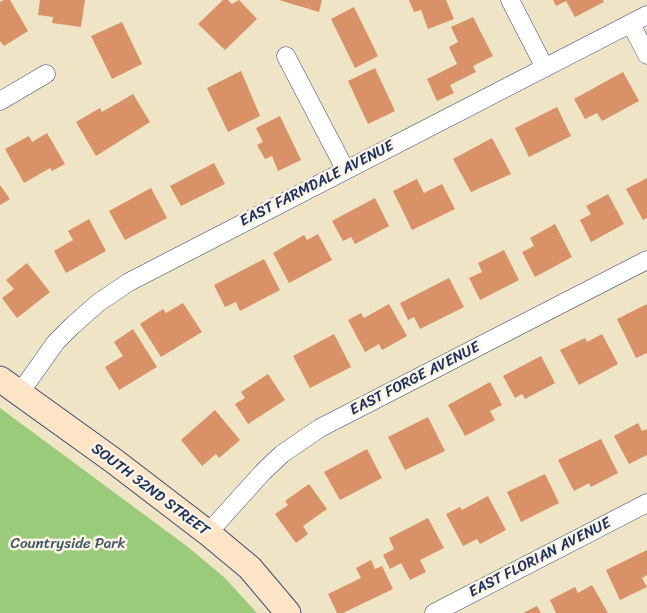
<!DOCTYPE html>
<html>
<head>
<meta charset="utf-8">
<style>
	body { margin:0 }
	canvas { display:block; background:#efe4c6 }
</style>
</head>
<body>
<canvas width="647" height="613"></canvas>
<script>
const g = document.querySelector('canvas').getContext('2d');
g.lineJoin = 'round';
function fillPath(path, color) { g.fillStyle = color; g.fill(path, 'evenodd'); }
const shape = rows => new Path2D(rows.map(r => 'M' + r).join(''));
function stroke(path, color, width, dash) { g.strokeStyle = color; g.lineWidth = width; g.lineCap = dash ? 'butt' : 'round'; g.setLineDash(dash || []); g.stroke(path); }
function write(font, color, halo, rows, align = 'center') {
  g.font = font + ' Sriracha,sans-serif'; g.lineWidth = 5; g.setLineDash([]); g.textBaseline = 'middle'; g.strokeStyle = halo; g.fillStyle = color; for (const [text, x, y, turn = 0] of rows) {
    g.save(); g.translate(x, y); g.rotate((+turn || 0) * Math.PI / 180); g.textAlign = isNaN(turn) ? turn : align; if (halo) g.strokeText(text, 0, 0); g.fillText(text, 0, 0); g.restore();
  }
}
fillPath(shape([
	[0,408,188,547,225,578,257,613,0,613]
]), '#9acb7b');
fillPath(shape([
	[4,0,10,0,28,31,4,46,0,41,0,2],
	[40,0,85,0,81,27,52,23,53,17,38,15],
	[223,0,228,0,232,4,239,0,257,19,225,50,198,24],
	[279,0,322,0,319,12],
	[409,0,446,0,454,19,428,29,421,10,414,12],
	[553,0,603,0,604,2,575,17,566,1,556,6],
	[354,7,378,56,355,68,331,19],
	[473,17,493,56,473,66,476,72,450,85,454,93,437,101,427,79,457,64,449,47,458,42,451,27],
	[122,22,142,64,112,79,91,36],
	[375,68,395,111,368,124,348,81],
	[241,71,260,116,228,132,207,88],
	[623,72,639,101,602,121,597,113,585,119,574,99],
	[133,94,150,122,96,156,76,122,100,108,102,112],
	[557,107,571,136,529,157,515,128],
	[280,116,301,160,278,171,272,156,265,159,257,145,263,142,256,128],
	[47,133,65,164,52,171,50,168,24,183,5,149,29,136,32,142],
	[492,138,511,174,471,192,453,159],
	[214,163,225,184,181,206,170,186],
	[647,178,647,218,643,220,626,189],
	[417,179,424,193,442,184,455,209,412,230,393,191],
	[0,185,10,199,0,205],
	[151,188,167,218,125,240,109,211],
	[608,194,624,224,591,242,580,220,591,214,586,206],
	[375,198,389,226,355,244,351,237,343,241,332,221],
	[89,219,106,251,66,273,54,251,73,240,68,231],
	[555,224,572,257,535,277,522,252,534,246,530,238],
	[318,234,332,260,289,283,273,253,304,235,307,240],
	[504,250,519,280,480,300,469,278,482,272,478,263],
	[264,259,280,290,240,311,236,302,225,307,214,285],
	[27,263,50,292,17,318,2,298,14,289,6,280],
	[449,278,464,307,420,329,414,317,408,320,400,303],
	[183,303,202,332,161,357,140,324,163,309,166,313],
	[389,304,407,336,382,350,379,344,365,352,348,320,361,313,364,318],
	[647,304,647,353,636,358,617,319],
	[133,329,157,367,119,390,105,367,123,356,114,342],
	[334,334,351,367,310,388,293,356],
	[602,334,618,364,579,385,560,350,585,338,587,342],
	[541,356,555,383,525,399,522,394,515,398,503,376],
	[268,374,285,400,248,424,235,404,245,398,241,392],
	[490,382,502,405,490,411,495,420,465,436,448,405],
	[215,410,240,440,219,458,216,454,202,466,181,440],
	[428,417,445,451,405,470,388,437],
	[638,423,642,431,647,429,647,455,629,464,614,436],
	[601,439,618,473,591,487,589,483,574,491,558,460],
	[367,449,382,478,340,500,324,472],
	[545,474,559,503,521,522,507,492],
	[309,484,327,509,303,526,308,534,296,543,275,514,288,505,285,501],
	[488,496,506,530,480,544,477,539,463,546,446,514,460,507,462,510],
	[428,518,444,548,420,560,426,572,410,580,401,563,390,569,383,555,394,549,389,538],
	[647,550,647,575,642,578,647,587,620,600,606,570],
	[371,560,375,569,382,566,393,589,343,613,337,613,328,594,361,578,356,568],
	[592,585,608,613,556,613,550,600,575,587,578,593],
	[537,606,541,613,523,613]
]), '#d99267');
const street = shape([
	[510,0,545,68],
	[631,24,647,55],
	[286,56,345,169],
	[0,101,46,74],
	[19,394,56,342,72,326,98,303,129,282,647,15],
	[208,533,263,472,282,454,320,428,647,260],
	[434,613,647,503]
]);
const secondary = shape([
	[0,379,114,461,208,533,250,568,288,613]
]);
stroke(street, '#3b4a6e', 19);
stroke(secondary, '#3b4a6e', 27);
stroke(street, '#fff', 18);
stroke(secondary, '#fee4c6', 25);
write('15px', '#1b2f5e', '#fcf5e5', [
	["EAST FARMDALE AVENUE",317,184,-27],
	["EAST FORGE AVENUE",415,379,-27],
	["SOUTH 32ND STREET",150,490,37],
	["EAST FLORIAN AVENUE",540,558,-27]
]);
write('15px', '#3b5665', '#fcf5e5', [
	["Countryside Park",68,544]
]);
</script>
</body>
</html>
